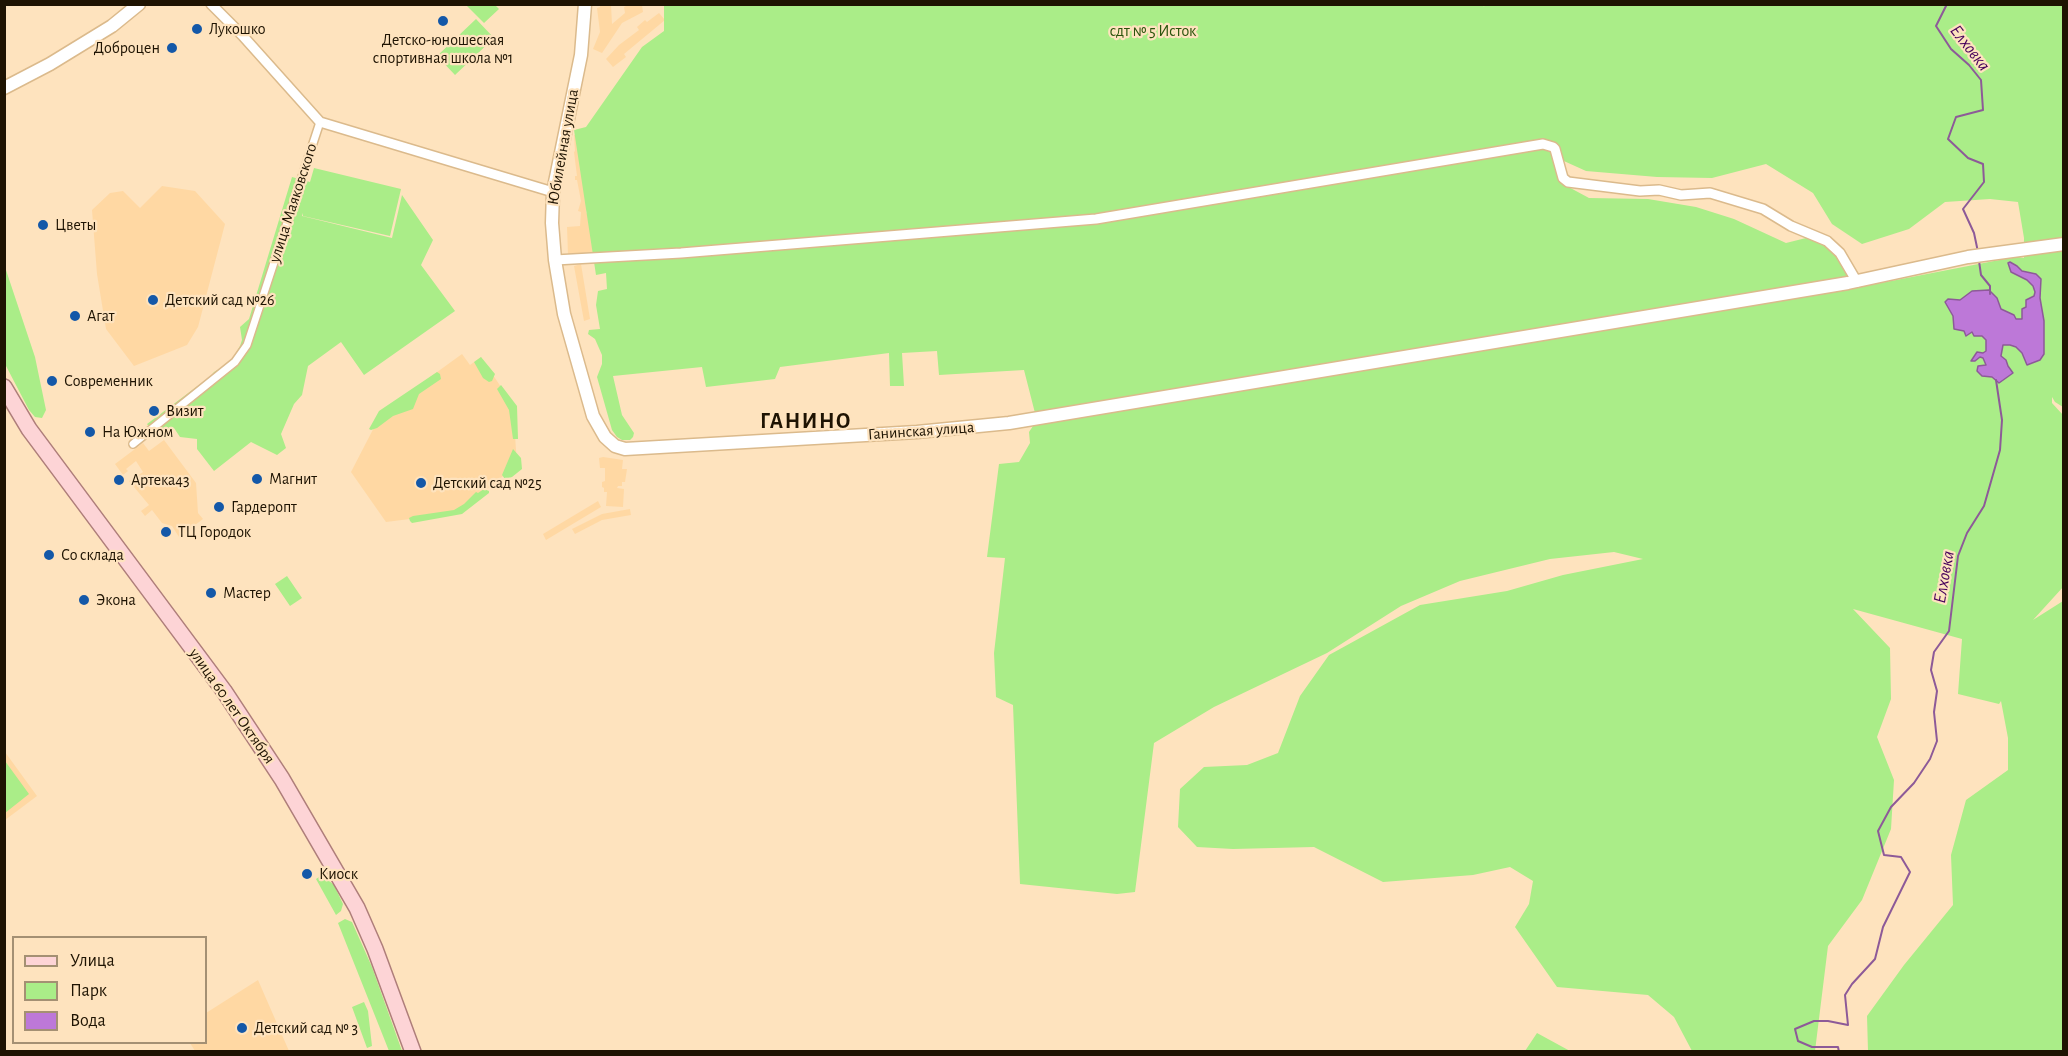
<!DOCTYPE html>
<html>
<head>
<meta charset="utf-8">
<style>
	body { margin:0 }
	#map { position:relative; width:2068px; height:1056px; overflow:hidden; background:#fee3be; font-family:"Alegreya Sans",sans-serif }
	canvas { display:block }
	.frame { position:absolute; inset:0; border:6px solid #1e1302; pointer-events:none }
	.legend { position:absolute; left:12px; top:936px; width:195px; height:108px; box-sizing:border-box; background:#fee3be; border:2px solid #a49073; margin:0; padding:8px 10px; list-style:none; font-size:18px; color:#1e1302 }
	.legend li { display:flex; align-items:center; gap:12px; height:30px }
	.legend b { width:30px; border:2px solid #a49073 }
</style>
</head>
<body>
<div id="map">
<canvas width="2068" height="1056"></canvas>
<div class="frame"></div>
<ul class="legend">
<li><b style="height:8px;background:#fdd4d6"></b>Улица</li>
<li><b style="height:16px;background:#aaed88"></b>Парк</li>
<li><b style="height:16px;background:#bd78d8"></b>Вода</li>
</ul>
</div>
<script>
const g = document.querySelector('canvas').getContext('2d');
g.lineJoin = 'round';
function fillPath(path, color) { g.fillStyle = color; g.fill(path, 'evenodd'); }
const shape = rows => new Path2D(rows.map(r => 'M' + r).join(''));
function stroke(path, color, width, dash) { g.strokeStyle = color; g.lineWidth = width; g.lineCap = dash ? 'butt' : 'round'; g.setLineDash(dash || []); g.stroke(path); }
function write(font, color, halo, rows, align = 'center') {
  g.font = font + ' "Alegreya Sans",sans-serif'; g.lineWidth = 4.5; g.setLineDash([]); g.textBaseline = 'middle'; g.strokeStyle = halo; g.fillStyle = color; for (const [text, x, y, turn = 0] of rows) {
    g.save(); g.translate(x, y); g.rotate((+turn || 0) * Math.PI / 180); g.textAlign = isNaN(turn) ? turn : align; if (halo) g.strokeText(text, 0, 0); g.fillText(text, 0, 0); g.restore();
  }
}
fillPath(shape([
	[600,5,611,5,612,24,625,13,624,7,628,5,642,5,643,12,622,23,602,53,593,49,600,32,597,8,600,7],
	[659,13,665,20,624,54,626,57,613,67,606,59,619,45,639,30,637,27,645,20,647,22],
	[574,135,578,135,588,202,586,212,590,219,593,253,568,254,567,227,580,226,581,212,578,211,581,201,577,180,575,180,575,176,577,176,574,152,575,151],
	[162,186,195,191,225,224,198,327,187,345,134,366,106,329,97,274,92,210,110,193,123,191,140,208],
	[581,264,590,319,584,321,574,266],
	[462,354,470,365,481,357,513,405,517,465,457,513,386,522,351,472,382,412],
	[164,440,196,483,198,513,203,519,179,537,172,526,162,523,152,510,145,516,141,511,149,505,129,481,143,472,136,461,126,469,128,471,123,475,115,464,143,443,149,451],
	[603,457,623,460,622,469,627,469,625,482,622,482,622,486,618,486,617,488,624,489,623,507,606,506,607,492,604,492,604,488,602,487,602,482,605,481,605,468,600,468,599,458],
	[598,501,601,507,546,540,543,534],
	[630,509,631,515,602,520,575,534,572,529,602,514],
	[5,752,37,796,5,820],
	[258,980,289,1051,195,1051,190,1043,206,1042,206,1013]
]), '#ffd8a3');
fillPath(shape([
	[1479,4,1485,7,1482,5,2063,5,2063,407,2055,402,2052,397,2052,403,2063,415,2064,586,2033,620,2063,601,2063,1051,1868,1051,1867,1016,1904,965,1953,905,1951,855,1966,800,2008,770,2008,738,2001,701,1999,704,1958,694,1962,639,1853,609,1890,648,1891,699,1877,737,1894,780,1891,829,1862,900,1828,946,1815,1051,1692,1051,1674,1017,1648,995,1557,987,1515,927,1529,904,1533,881,1510,867,1473,875,1383,882,1314,847,1233,849,1197,847,1178,827,1180,789,1204,767,1247,765,1278,753,1300,696,1329,655,1420,605,1507,591,1563,575,1643,559,1614,552,1550,559,1460,581,1401,606,1327,653,1214,707,1154,743,1135,892,1117,894,1020,884,1013,705,996,697,994,653,1005,558,987,557,999,464,1019,462,1030,443,1029,432,1033,426,1035,413,1024,370,939,375,937,351,902,353,904,386,890,386,889,353,780,367,775,379,706,387,702,367,613,376,622,415,634,433,633,437,630,440,622,440,617,437,612,430,597,377,602,364,602,355,595,339,588,334,589,330,600,329,596,305,598,291,607,289,606,273,596,275,574,130,586,127,642,47,664,31,664,5],
	[1555,157,1586,171,1657,177,1712,178,1766,164,1813,193,1832,224,1862,244,1909,229,1945,202,1990,199,2018,202,2024,238,2024,258,2018,257,1994,261,1855,288,1836,250,1810,237,1786,243,1734,219,1696,207,1648,199,1589,198,1563,184],
	[466,5,495,5,499,9,484,23],
	[476,19,494,38,455,75,437,56],
	[314,168,401,189,390,236,303,216,303,213,302,216,392,238,402,195,433,240,421,265,455,311,364,375,341,342,308,366,302,395,294,404,281,434,286,448,277,455,251,442,214,471,197,449,197,439,180,437,174,428,158,439,147,424,211,376,214,372,231,362,240,346,242,340,240,327,249,319,292,177,310,182],
	[4,264,35,357,46,410,42,418,35,417,29,410,5,364],
	[481,357,495,374,492,381,489,382,483,378,474,362],
	[437,372,440,374,441,379,419,394,413,409,393,416,377,428,371,430,369,429,379,411],
	[501,385,517,406,518,439,513,439,509,410,497,389],
	[513,449,521,458,522,469,512,477,505,479,502,475],
	[484,489,489,491,489,493,462,514,412,523,410,521,409,518,413,516,454,510,464,504,476,492,478,493],
	[287,576,302,598,290,606,275,584],
	[5,761,29,794,5,813,4,813],
	[322,875,334,885,343,904,341,911,336,915,316,879],
	[345,919,352,922,372,967,402,1051,389,1051,338,923],
	[364,1002,368,1011,372,1046,367,1048,352,1007],
	[1537,1033,1570,1051,1525,1051]
]), '#aaed88');
const water = shape([
	[2010,262,2017,266,2022,271,2036,274,2041,279,2040,298,2044,321,2044,354,2040,360,2027,365,2022,353,2016,347,2010,345,2003,345,2001,356,2006,360,2008,366,2013,373,1999,383,1992,377,1982,376,1977,371,1978,366,1986,365,1983,358,1980,357,1975,361,1971,361,1977,352,1983,353,1986,351,1986,340,1982,336,1974,336,1972,332,1966,336,1964,331,1954,329,1953,316,1945,302,1948,299,1960,300,1972,291,1989,290,1997,298,2001,309,2014,315,2016,319,2022,319,2022,309,2026,307,2026,300,2034,296,2035,292,2033,286,2027,280,2011,272,2008,263,2010,262]
]);
fillPath(water, '#bd78d8');
stroke(water, '#8d5a98', 1.5);
stroke(shape([
	[1947,4,1936,26,1951,49,1969,65,1981,80,1983,110,1956,117,1948,139,1968,158,1983,164,1984,182,1963,209,1974,233,1978,252],
	[1979,261,1981,275,1990,286,1990,294],
	[1839,1052,1838,1047,1812,1047,1798,1041,1795,1029,1814,1021,1828,1021,1848,1025,1845,995,1852,984,1875,959,1883,927,1910,872,1901,857,1884,855,1878,831,1891,807,1914,783,1930,759,1937,741,1934,712,1937,691,1931,670,1934,652,1949,631,1958,556,1967,533,1984,506,2000,450,2002,420,1996,380]
]), '#8d5a98', 2);
const pedestrian = shape([
	[133,444,235,362,247,345,320,122]
]);
const minor = shape([
	[211,4,242,35,320,122,553,192],
	[555,260,681,253,1096,219,1543,144,1553,147,1555,149,1563,178,1568,182,1640,191,1659,190,1681,195,1710,193,1763,209,1791,226,1827,241,1840,253,1857,282]
]);
const tertiary = shape([
	[585,4,581,55,553,192,552,223,555,260,564,314,593,416,605,437,615,446,625,449,917,432,1009,423,1848,283,1968,257,2064,244],
	[4,88,50,64,112,26,139,4]
]);
const primary = shape([
	[4,387,29,429,224,691,282,779,357,908,375,949,413,1052]
]);
stroke(pedestrian, '#dbba8c', 10);
stroke(minor, '#dbba8c', 12);
stroke(tertiary, '#dbba8c', 15);
stroke(primary, '#ae7e7a', 18);
stroke(pedestrian, '#fff', 7);
stroke(minor, '#fff', 9);
stroke(tertiary, '#fff', 12);
stroke(primary, '#fdd4d6', 15);
for (const [x, y, r, color] of [
	[443,21,6,"#1458a8"],
	[197,29,6,"#1458a8"],
	[172,48,6,"#1458a8"],
	[43,225,6,"#1458a8"],
	[153,300,6,"#1458a8"],
	[75,316,6,"#1458a8"],
	[52,381,6,"#1458a8"],
	[154,411,6,"#1458a8"],
	[90,432,6,"#1458a8"],
	[257,479,6,"#1458a8"],
	[119,480,6,"#1458a8"],
	[421,483,6,"#1458a8"],
	[219,507,6,"#1458a8"],
	[166,532,6,"#1458a8"],
	[49,555,6,"#1458a8"],
	[211,593,6,"#1458a8"],
	[84,600,6,"#1458a8"],
	[307,874,6,"#1458a8"],
	[242,1028,6,"#1458a8"]
]) { const dot = new Path2D(); dot.arc(x, y, r, 0, 2 * Math.PI); g.fillStyle = color; g.fill(dot); stroke(dot, '#fee3be', 2); }
write('16px', '#1e1302', '#fee3be', [
	["Лукошко",209,29],
	["Детско-юношеская",443,40,"center"],
	["спортивная школа №1",443,58,"center"],
	["Доброцен",160,48,"right"],
	["Цветы",55,225],
	["Детский сад №26",165,300],
	["Агат",87,316],
	["Современник",64,381],
	["Визит",166,411],
	["На Южном",102,432],
	["Магнит",269,479],
	["Артека43",131,480],
	["Детский сад №25",433,483],
	["Гардеропт",231,507],
	["ТЦ Городок",178,532],
	["Со склада",61,555],
	["Мастер",223,593],
	["Экона",96,600],
	["Киоск",319,874],
	["Детский сад № 3",254,1028]
], 'left');
write('16px', '#2a540c', '#fee3be', [
	["сдт № 5 Исток",1153,31]
]);
write('16px', '#1e1302', '#fee3be', [
	["Юбилейная улица",563,147,-80],
	["улица Маяковского",293,203,-72],
	["Ганинская улица",921,431,-4],
	["улица 60 лет Октября",232,706,55]
]);
write('italic 18px', '#46005b', '#fee3be', [
	["Елховка",1970,48,52],
	["Елховка",1944,577,-80]
]);
g.letterSpacing = '1.5px';
write('bold 22px', '#1e1302', '#fee3be', [
	["ГАНИНО",806,421]
]);
g.letterSpacing = '0px';
</script>
</body>
</html>
